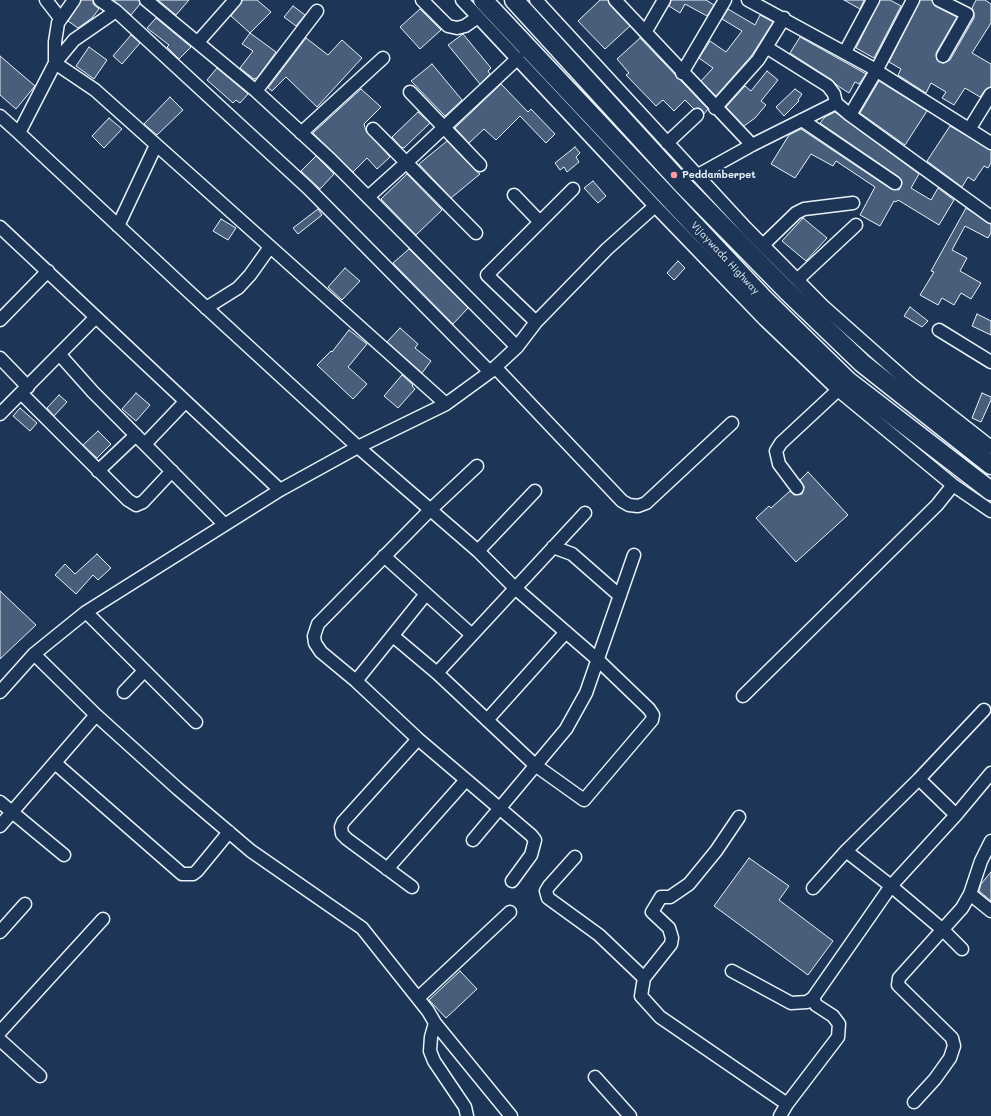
<!DOCTYPE html>
<html>
<head>
<meta charset="utf-8">
<style>
	body { margin:0 }
	canvas { display:block; background:#1d3557 }
</style>
</head>
<body>
<canvas width="991" height="1116"></canvas>
<script>
const g = document.querySelector('canvas').getContext('2d');
g.lineJoin = 'round';
function fillPath(path, color) { g.fillStyle = color; g.fill(path, 'evenodd'); }
const shape = rows => new Path2D(rows.map(r => 'M' + r).join(''));
function stroke(path, color, width, dash) { g.strokeStyle = color; g.lineWidth = width; g.lineCap = dash ? 'butt' : 'round'; g.setLineDash(dash || []); g.stroke(path); }
function write(font, color, halo, rows, align = 'center') {
  g.font = font + ' Mali,sans-serif'; g.lineWidth = 4; g.setLineDash([]); g.textBaseline = 'middle'; g.strokeStyle = halo; g.fillStyle = color; for (const [text, x, y, turn = 0] of rows) {
    g.save(); g.translate(x, y); g.rotate((+turn || 0) * Math.PI / 180); g.textAlign = isNaN(turn) ? turn : align; if (halo) g.strokeText(text, 0, 0); g.fillText(text, 0, 0); g.restore();
  }
}
const building = shape([
	[81,0,93,0,93,4,99,9,92,18,78,28,68,21,81,0],
	[113,0,139,0,140,4,131,15,113,0],
	[158,0,189,0,176,15,158,0],
	[243,0,257,0,271,12,250,33,231,16,243,0],
	[600,0,608,0,610,5,630,26,605,49,578,21,600,0],
	[671,0,706,0,714,5,707,16,685,4,680,13,669,6,671,0],
	[844,0,864,0,860,9,844,0],
	[880,0,890,0,901,6,874,58,856,48,880,0],
	[920,0,932,0,935,6,957,17,936,53,937,60,943,63,950,60,974,18,974,13,972,8,976,0,985,0,991,4,991,23,972,53,991,64,991,87,985,90,980,97,965,88,954,105,942,98,946,92,931,83,926,93,898,75,901,69,889,62,920,0],
	[293,6,305,15,296,26,284,17,293,6],
	[420,9,441,30,420,49,400,27,420,9],
	[728,9,755,25,760,15,773,22,752,55,716,96,701,81,713,68,699,58,710,41,726,52,742,31,722,19,728,9],
	[156,18,191,47,179,59,167,47,169,45,147,28,156,18],
	[250,33,276,52,257,78,254,79,240,68,253,51,242,44,250,33],
	[463,34,491,68,488,71,490,74,480,84,448,45,463,34],
	[131,35,140,43,122,64,113,56,131,35],
	[800,37,866,74,859,84,855,82,849,93,838,86,832,80,790,53,800,37],
	[306,38,328,55,342,40,362,58,317,107,286,77,272,91,268,88,306,38],
	[640,38,708,109,704,114,702,110,699,108,694,109,685,100,674,111,663,100,656,106,626,75,629,73,617,59,640,38],
	[89,47,107,60,94,79,76,66,89,47],
	[0,56,35,86,16,109,0,95,0,56],
	[432,64,462,100,445,116,411,81,432,64],
	[217,68,248,94,240,103,236,100,233,103,207,80,217,68],
	[767,71,778,80,761,101,766,105,755,118,744,126,726,107,745,86,751,91,767,71],
	[879,81,927,111,905,145,860,113,879,81],
	[501,84,528,112,531,109,555,134,546,143,520,116,496,140,484,129,469,143,455,128,501,84],
	[361,89,381,107,364,124,366,131,390,157,377,169,367,158,353,172,313,133,361,89],
	[795,89,802,94,798,100,799,101,784,116,776,107,795,89],
	[170,97,183,110,157,135,144,124,170,97],
	[418,112,430,123,404,148,401,147,392,137,418,112],
	[835,112,919,174,911,188,931,200,938,188,954,200,939,225,898,200,896,202,894,201,880,226,860,215,875,187,836,161,833,166,811,154,795,178,771,164,789,135,801,129,891,189,899,190,902,183,899,177,820,123,825,117,835,112],
	[109,118,122,129,104,148,92,136,109,118],
	[950,126,991,150,991,163,988,168,984,166,974,181,968,177,962,187,927,161,950,126],
	[447,141,475,170,480,174,451,198,419,164,447,141],
	[575,147,580,153,576,157,579,162,567,172,564,167,560,170,555,163,575,147],
	[316,156,334,174,320,189,301,171,316,156],
	[407,174,442,210,416,235,381,199,407,174],
	[593,181,606,196,598,203,584,188,593,181],
	[966,208,991,224,991,233,988,238,965,226,952,250,967,258,960,271,981,283,971,299,961,293,954,305,942,298,938,305,920,295,934,272,931,271,966,208],
	[318,209,322,215,298,234,293,228,318,209],
	[803,218,827,238,806,261,782,241,803,218],
	[221,219,236,228,228,240,213,231,221,219],
	[409,249,468,308,453,324,393,263,409,249],
	[678,261,685,268,674,280,667,273,678,261],
	[345,268,360,281,342,300,328,287,345,268],
	[910,307,928,321,922,327,904,316,910,307],
	[977,314,991,321,991,335,972,326,977,314],
	[400,328,418,344,415,348,431,361,422,373,387,342,400,328],
	[349,330,367,344,348,367,367,384,353,399,317,365,331,351,332,352,349,330],
	[402,375,413,385,412,386,415,389,398,408,384,396,402,375],
	[136,393,150,405,136,421,122,409,136,393],
	[982,393,991,397,991,400,981,422,972,418,982,393],
	[59,395,67,402,54,416,47,408,59,395],
	[20,408,37,423,30,431,13,416,20,408],
	[98,431,111,444,97,458,83,445,98,431],
	[808,472,848,515,796,562,756,518,769,506,771,508,790,491,794,495,802,494,804,487,800,480,808,472],
	[97,554,111,568,98,580,93,575,76,594,55,575,65,564,75,574,97,554],
	[0,591,36,625,0,659,0,591],
	[749,858,789,886,779,900,833,941,808,975,714,906,749,858],
	[991,872,991,901,979,891,981,884,991,872],
	[460,971,477,989,446,1018,429,1000,460,971]
]);
fillPath(building, '#495e7a');
stroke(building, '#e8f1f8', 1);
const minor = shape([
	[46,0,60,18],
	[74,0,58,23,55,42,55,63,95,90,446,404],
	[100,0,116,11,308,188,490,372],
	[146,0,256,91,331,160,517,347],
	[422,0,448,26,457,28,465,26,478,17],
	[462,0,655,206,765,320,838,390,953,485,991,511],
	[536,0,746,228,823,306,912,385,991,447],
	[615,0,752,145],
	[748,0,869,66,991,143],
	[939,0,967,14,943,56],
	[116,11,74,40,55,63,19,133,187,290,358,447,478,551,515,588,598,660,649,709,653,715,652,720,584,800,535,765,437,673,393,636],
	[646,31,664,0],
	[198,42,235,0],
	[766,47,828,86,834,94,836,103],
	[845,52,873,0],
	[682,73,725,0],
	[256,91,317,11],
	[410,92,480,165],
	[715,108,758,60,784,18],
	[850,115,991,217],
	[0,116,19,133],
	[802,120,895,183],
	[970,128,991,94],
	[373,129,476,233],
	[301,133,383,58],
	[667,143,697,115],
	[698,175,752,145,836,103,850,115,876,71,913,0],
	[514,195,540,222],
	[368,197,407,162,518,58],
	[118,226,156,145],
	[0,227,280,490],
	[763,245,796,213,804,209,853,203],
	[797,280,856,225],
	[206,308,238,288,250,275,270,247],
	[0,320,48,271],
	[536,322,487,275,573,189],
	[939,330,991,362],
	[60,355,93,392,224,524],
	[0,358,28,387],
	[495,367,622,501,629,505,638,506,646,503,732,423],
	[21,393,128,500,136,505,143,502,172,471],
	[0,414,95,318],
	[145,444,185,402],
	[477,466,429,511,318,624,314,636,315,643,321,652,356,681,418,739,531,835,535,840,531,855,512,881],
	[98,471,136,435],
	[797,488,779,464,776,451,781,443,838,390],
	[553,547,572,554,620,596],
	[478,551,535,491],
	[384,556,472,635,437,673],
	[86,612,196,722],
	[472,635,585,513],
	[34,654,96,715,178,789,251,851,362,928,428,1011,435,1023,431,1037,430,1051,434,1061,465,1107,467,1116],
	[356,681,426,594],
	[0,692,34,654,86,612,280,490,358,447,446,404,490,372,517,347,536,322,607,249,655,206],
	[124,692,144,671],
	[743,696,937,505,953,485],
	[487,720,566,632],
	[55,763,182,874,193,874,197,871,229,832],
	[919,779,956,815],
	[0,802,64,855],
	[0,826,96,715],
	[473,840,566,729,586,693,634,555],
	[846,851,891,886,943,930,962,949],
	[575,857,549,886,546,891,548,898,599,935,644,978,641,996,660,1017,787,1104],
	[387,869,466,780],
	[412,887,347,839,342,834,341,827,343,822,418,739],
	[813,888,846,851,919,779,984,710],
	[970,894,991,911],
	[0,932,25,904],
	[732,971,791,1003,807,1002,813,998],
	[644,978,671,944,672,938,669,928,652,912,661,897,670,897,689,884,716,851,739,817],
	[418,998,510,912],
	[435,1023,511,1116],
	[0,1032,103,919],
	[0,1040,40,1076],
	[595,1077,630,1116],
	[914,1102,935,1079,950,1058,954,1046,952,1038,898,985,899,978,962,908,970,894,981,861,991,841],
	[780,1116,787,1104,838,1037,839,1024,833,1016,816,1005,813,998,891,886,956,815,991,773]
]);
const highway = shape([
	[483,0,763,298,848,381,991,491],
	[514,0,682,184,787,291,862,363,991,465]
]);
stroke(minor, '#e8f1f8', 15);
stroke(highway, '#e8f1f8', 21);
stroke(minor, '#1d3557', 12);
stroke(highway, '#1d3557', 18);
for (const [x, y, r, color] of [
	[674,175,4,"#ff9aa2"]
]) { const dot = new Path2D(); dot.arc(x, y, r, 0, 2 * Math.PI); g.fillStyle = color; g.fill(dot); stroke(dot, '#1d3557', 1.5); }
write('bold 10px', '#e8f1f8', '#1d3557', [
	["Peddamberpet",682,175]
], 'left');
write('10px', '#e8f1f8', '#1d3557', [
	["Vijaywada Highway",725,258,47]
]);
</script>
</body>
</html>
